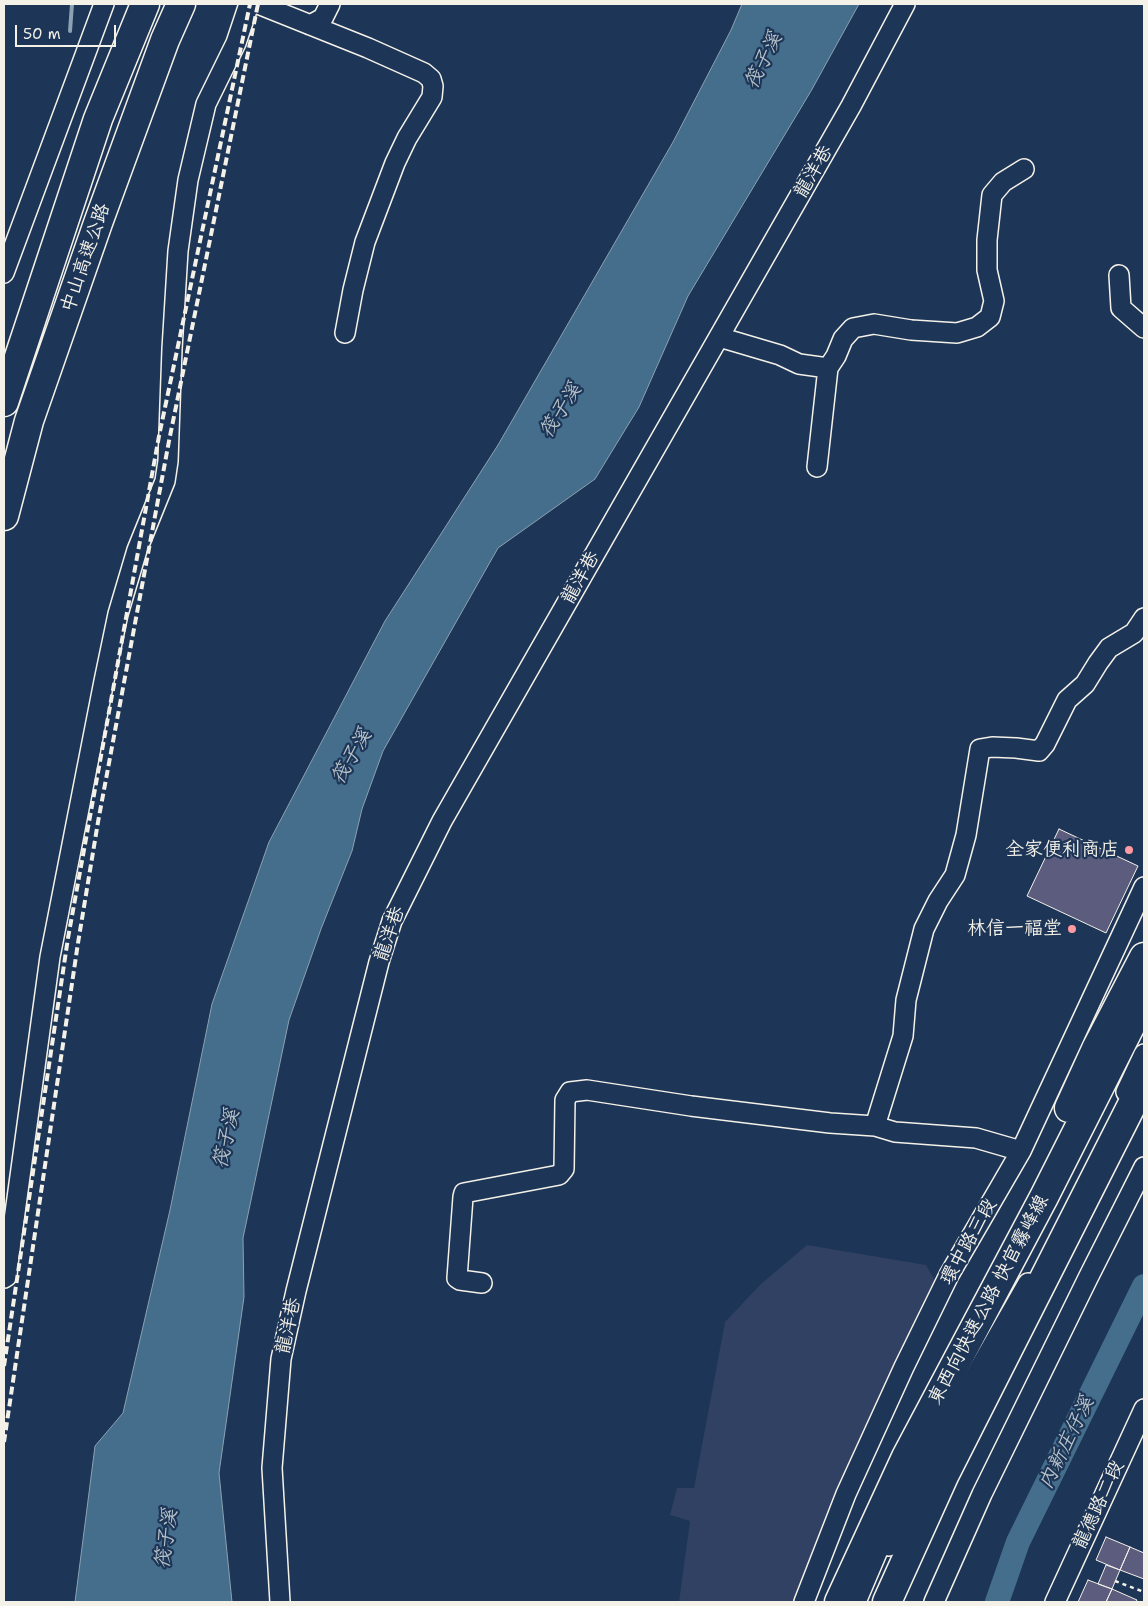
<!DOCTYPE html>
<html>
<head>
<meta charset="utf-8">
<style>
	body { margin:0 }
	#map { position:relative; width:1148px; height:1606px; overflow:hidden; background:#1d3557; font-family:"Shantell Sans",sans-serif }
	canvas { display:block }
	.frame { position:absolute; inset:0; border:5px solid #f4f1e8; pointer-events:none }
	.scale { position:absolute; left:15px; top:25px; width:101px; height:22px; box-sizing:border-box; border:2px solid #f4f1e8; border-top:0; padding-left:6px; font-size:15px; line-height:18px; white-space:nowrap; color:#f4f1e8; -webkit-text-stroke:4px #1d3557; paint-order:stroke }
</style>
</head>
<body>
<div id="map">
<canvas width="1148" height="1606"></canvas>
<div class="frame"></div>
<div class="scale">50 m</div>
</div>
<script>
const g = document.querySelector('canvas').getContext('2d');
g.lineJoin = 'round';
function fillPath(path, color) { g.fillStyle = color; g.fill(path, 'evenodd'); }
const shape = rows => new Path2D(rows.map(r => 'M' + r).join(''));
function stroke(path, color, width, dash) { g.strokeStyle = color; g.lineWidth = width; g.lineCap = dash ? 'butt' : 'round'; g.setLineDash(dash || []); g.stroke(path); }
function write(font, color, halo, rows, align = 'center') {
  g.font = font + ' "Shantell Sans","LXGW WenKai TC",sans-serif'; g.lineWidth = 4.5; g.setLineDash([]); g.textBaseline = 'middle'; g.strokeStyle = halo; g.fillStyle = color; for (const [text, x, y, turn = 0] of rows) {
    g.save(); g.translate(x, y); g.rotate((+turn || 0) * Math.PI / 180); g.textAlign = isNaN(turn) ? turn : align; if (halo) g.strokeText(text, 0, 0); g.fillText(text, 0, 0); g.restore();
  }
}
fillPath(shape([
	[807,1245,926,1265,941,1291,795,1602,679,1602,690,1521,670,1515,677,1488,694,1488,725,1322,761,1284]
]), '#304163');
const water = shape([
	[742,4,859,4,811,91,688,296,639,407,595,479,498,548,383,751,362,809,352,851,321,929,289,1020,243,1238,244,1297,219,1473,232,1602,75,1602,95,1446,123,1413,170,1210,212,1004,269,842,385,621,498,445,673,142,731,30,742,4]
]);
fillPath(water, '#456e8c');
stroke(water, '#8ba2b1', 1);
stroke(shape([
	[70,31,72,4]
]), '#8ba2b1', 4);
stroke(shape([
	[997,1602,1018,1542,1144,1286]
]), '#456e8c', 24);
const building = shape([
	[1059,829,1138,866,1106,933,1027,896,1059,829],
	[1106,1537,1130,1547,1120,1570,1096,1560,1106,1537],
	[1130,1547,1144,1553,1144,1579,1120,1570,1130,1547],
	[1106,1565,1120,1570,1112,1589,1098,1584,1106,1565],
	[1088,1580,1112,1589,1106,1602,1078,1602,1088,1580],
	[1112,1589,1137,1600,1136,1602,1106,1602,1112,1589]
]);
fillPath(building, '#5b5c7e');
stroke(building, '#f4f1e8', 1);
const minor = shape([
	[258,4,368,48,424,73,431,79,433,86,432,97,407,138,395,163,365,242,353,290,345,333],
	[310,25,323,18,330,4],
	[4,273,104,4],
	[1119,275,1121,308,1144,328],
	[719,337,780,355,799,364,828,368,836,356,843,339,853,328,874,324,911,330,957,333,977,327,990,317,994,301,987,270,987,240,992,195,1003,182,1024,169],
	[817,467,828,368],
	[1126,1092,1144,1054],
	[875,1126,903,1036,906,1000,924,929,938,901,955,875,966,835,980,749,992,747,1016,748,1039,751,1045,744,1067,700,1085,684,1098,663,1109,648,1134,633,1144,618],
	[4,1278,7,1276,8,1264,50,957,104,681,118,614,137,550,165,481,168,461,172,349,178,251,188,180,206,104,236,43,249,4],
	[482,1283,460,1280,457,1278,463,1197,464,1193,559,1175,564,1169,565,1100,570,1092,587,1090,691,1106,830,1123,875,1126,895,1132,976,1138,1021,1151],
	[889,1546,922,1469,1028,1283],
	[280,1602,272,1468,281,1359,296,1291,379,962,392,921,442,821,851,106,905,4],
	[804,1602,846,1494,904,1367,949,1275,1021,1151,1144,887],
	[856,1602,887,1529],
	[934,1602,982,1494,1088,1278,1144,1167],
	[1055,1602,1144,1409]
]);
const highway = shape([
	[4,402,98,119,145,4],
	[4,516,29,421,98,223,165,40,181,4],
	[1069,1108,1096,1049,1144,957],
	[839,1602,906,1457,1044,1197,1144,999],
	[887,1602,944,1476,1144,1081]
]);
stroke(minor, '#f4f1e8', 22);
stroke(highway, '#f4f1e8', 31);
stroke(shape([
	[1115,1581,1144,1592]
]), '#f4f1e8', 2.5, [4, 4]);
stroke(minor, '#1d3557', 19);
stroke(highway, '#1d3557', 28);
stroke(shape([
	[4,1366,68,938,159,436,250,4],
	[4,1442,78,943,98,822,169,441,258,4]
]), '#f4f1e8', 4, [8, 4]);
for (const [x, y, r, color] of [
	[1129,850,5,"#ff9aa2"],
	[1072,929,5,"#ff9aa2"]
]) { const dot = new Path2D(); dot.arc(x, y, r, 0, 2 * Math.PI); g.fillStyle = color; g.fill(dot); stroke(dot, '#1d3557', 2); }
write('19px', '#f4f1e8', '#1d3557', [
	["龍洋巷",814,172,-60],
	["中山高速公路",86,258,-71],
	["龍洋巷",581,578,-61],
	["龍洋巷",390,934,-71],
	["環中路三段",969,1242,-61],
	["東西向快速公路 快官霧峰線",989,1300,-62],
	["龍洋巷",289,1326,-78],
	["龍德路二段",1099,1505,-65]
]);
write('19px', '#f4f1e8', '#1d3557', [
	["全家便利商店",1119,850],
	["林信一福堂",1062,929]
], 'right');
write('italic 20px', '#b7c3c8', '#1d3557', [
	["筏子溪",764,61,-64],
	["筏子溪",561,411,-58],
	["筏子溪",352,757,-60],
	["筏子溪",227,1139,-78],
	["內新庄仔溪",1067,1443,-64],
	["筏子溪",167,1539,-82]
]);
</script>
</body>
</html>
